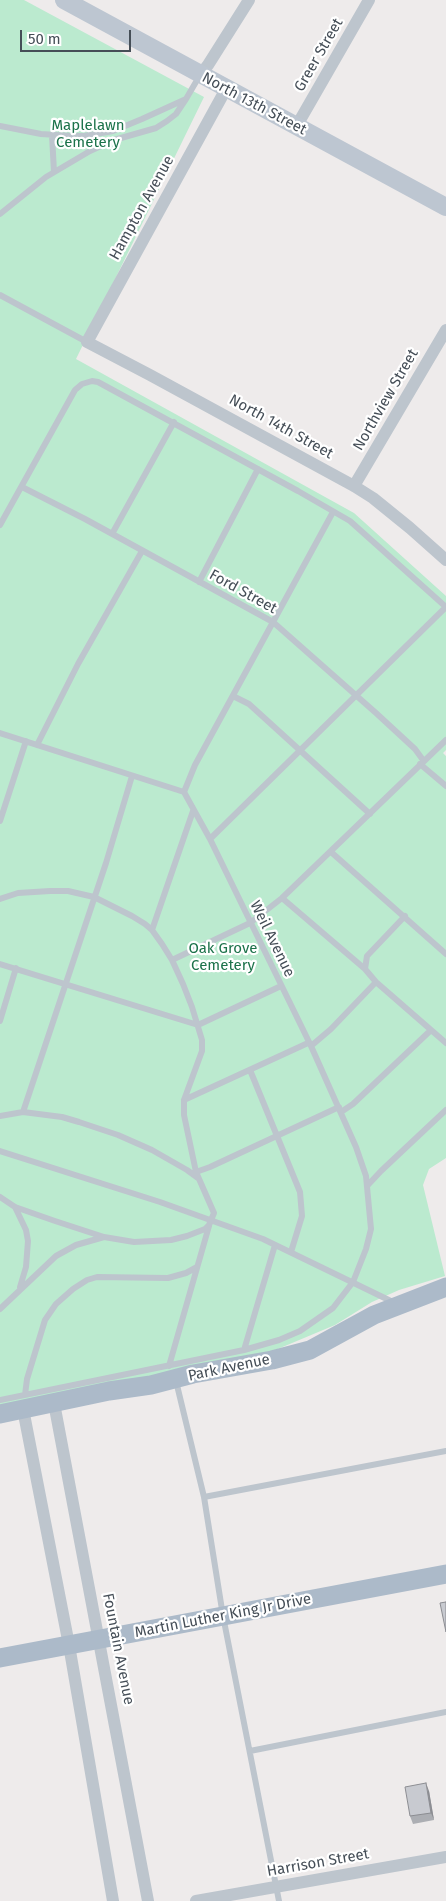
<!DOCTYPE html>
<html>
<head>
<meta charset="utf-8">
<style>
	body { margin:0 }
	#map { position:relative; width:446px; height:1901px; overflow:hidden; background:#eeebeb; font-family:"Fira Sans",sans-serif }
	canvas { display:block }
	.scale { position:absolute; left:20px; top:30px; width:111px; height:22px; box-sizing:border-box; border:2px solid #454e57; border-top:0; padding-left:6px; font-size:15px; line-height:18px; white-space:nowrap; color:#454e57; -webkit-text-stroke:4px #fff; paint-order:stroke }
</style>
</head>
<body>
<div id="map">
<canvas width="446" height="1901"></canvas>
<div class="scale">50 m</div>
</div>
<script>
const g = document.querySelector('canvas').getContext('2d');
g.lineJoin = 'round';
function fillPath(path, color) { g.fillStyle = color; g.fill(path, 'evenodd'); }
const shape = rows => new Path2D(rows.map(r => 'M' + r).join(''));
function stroke(path, color, width, dash) { g.strokeStyle = color; g.lineWidth = width; g.lineCap = dash ? 'butt' : 'round'; g.setLineDash(dash || []); g.stroke(path); }
function write(font, color, halo, rows, align = 'center') {
  g.font = font + ' "Fira Sans",sans-serif'; g.lineWidth = 4.5; g.setLineDash([]); g.textBaseline = 'middle'; g.strokeStyle = halo; g.fillStyle = color; for (const [text, x, y, turn = 0] of rows) {
    g.save(); g.translate(x, y); g.rotate((+turn || 0) * Math.PI / 180); g.textAlign = isNaN(turn) ? turn : align; if (halo) g.strokeText(text, 0, 0); g.fillText(text, 0, 0); g.restore();
  }
}
fillPath(shape([
	[0,0,24,0,204,97,76,359,354,513,446,596,446,750,443,753,446,756,446,1158,429,1169,423,1185,445,1276,399,1290,372,1302,335,1325,273,1351,0,1408]
]), '#bbeacf');
stroke(shape([
	[0,126,41,134,73,136,84,136,113,131,142,119,186,99,200,75],
	[52,135,54,172],
	[0,214,46,177,90,151,114,140,156,128,167,121,176,114,186,99],
	[0,295,87,342],
	[22,487,85,519,273,622,376,713,415,749,423,760],
	[0,525,75,390,82,384,92,381,98,382,298,491,350,521,446,607],
	[112,534,174,422],
	[199,582,258,469],
	[233,696,249,704,370,814],
	[0,733,184,792,210,839,311,1046,356,1147,366,1176,371,1229,366,1249,353,1282,333,1308,300,1331,279,1340,244,1350,0,1400],
	[37,745,78,664,142,551],
	[420,764,446,786],
	[184,792,195,765,333,512],
	[0,821,26,741],
	[210,839,446,607],
	[331,852,446,954],
	[282,898,365,969,376,982,446,1043],
	[0,899,18,893,50,891,68,891,94,897,132,916,145,924,152,930,162,944,172,960,183,984,192,1007,202,1040,202,1051,184,1100,184,1115,196,1172,214,1213,209,1225,205,1229,187,1236,171,1240,134,1242,104,1237,55,1221,15,1207,0,1197],
	[152,930,193,811],
	[172,960,250,923,282,898,446,740],
	[0,964,198,1025],
	[365,969,367,956,405,916],
	[0,1021,16,968],
	[198,1025,281,986],
	[311,1046,331,1029,376,982],
	[250,1070,300,1192,302,1216,291,1252],
	[184,1100,308,1043],
	[23,1112,106,863,132,776],
	[341,1112,353,1104,430,1031],
	[0,1116,23,1112,62,1117,79,1122,118,1135,152,1150,187,1170,198,1178],
	[0,1151,160,1202,263,1239,395,1303],
	[196,1172,210,1167,339,1107],
	[367,1186,381,1171,446,1110],
	[15,1207,26,1230,28,1241,26,1267,20,1287],
	[0,1309,56,1256,76,1245,104,1237],
	[244,1350,275,1245],
	[169,1366,209,1226],
	[176,1381,204,1497,223,1616,279,1901],
	[25,1395,27,1379,45,1320,56,1304,73,1289,87,1280,97,1277,168,1278,186,1273,197,1267],
	[204,1497,446,1451],
	[250,1751,446,1712]
]), '#bdc5cd', 6);
stroke(shape([
	[200,75,208,65,249,0],
	[226,89,87,342,150,375,354,486,373,498,410,528,446,560],
	[296,127,369,0],
	[354,486,446,330],
	[54,1403,148,1901],
	[23,1409,69,1645,113,1901],
	[196,1901,446,1857]
]), '#bdc5cd', 12);
stroke(shape([
	[64,0,446,207]
]), '#bdc6d1', 18);
stroke(shape([
	[0,1414,109,1391,151,1385,193,1374,272,1360,310,1350,374,1315,446,1287],
	[0,1658,446,1574]
]), '#acbac9', 19);
fillPath(shape([
	[429,1791,434,1820,413,1824,410,1816]
]), '#acaeb3');
fillPath(shape([
	[426,1783,429,1791,434,1820,431,1813]
]), '#8c8d92');
const building = shape([
	[446,1602,446,1632,440,1603,446,1602],
	[426,1783,431,1813,410,1816,405,1787,426,1783]
]);
fillPath(building, '#c8cad0');
stroke(building, '#8c8d92', 1);
write('15px', '#454e57', '#fff', [
	["Greer Street",319,55,-60],
	["North 13th Street",254,104,28],
	["Hampton Avenue",142,208,-61],
	["Northview Street",386,400,-60],
	["North 14th Street",281,427,29],
	["Ford Street",243,592,29],
	["Weil Avenue",272,939,64],
	["Park Avenue",229,1368,-12],
	["Martin Luther King Jr Drive",223,1616,-11],
	["Fountain Avenue",118,1649,79],
	["Harrison Street",318,1863,-10]
]);
write('15px', '#1c724a', '#fff', [
	["Maplelawn",88,126],
	["Cemetery",88,143],
	["Oak Grove",223,949],
	["Cemetery",223,966]
]);
</script>
</body>
</html>
